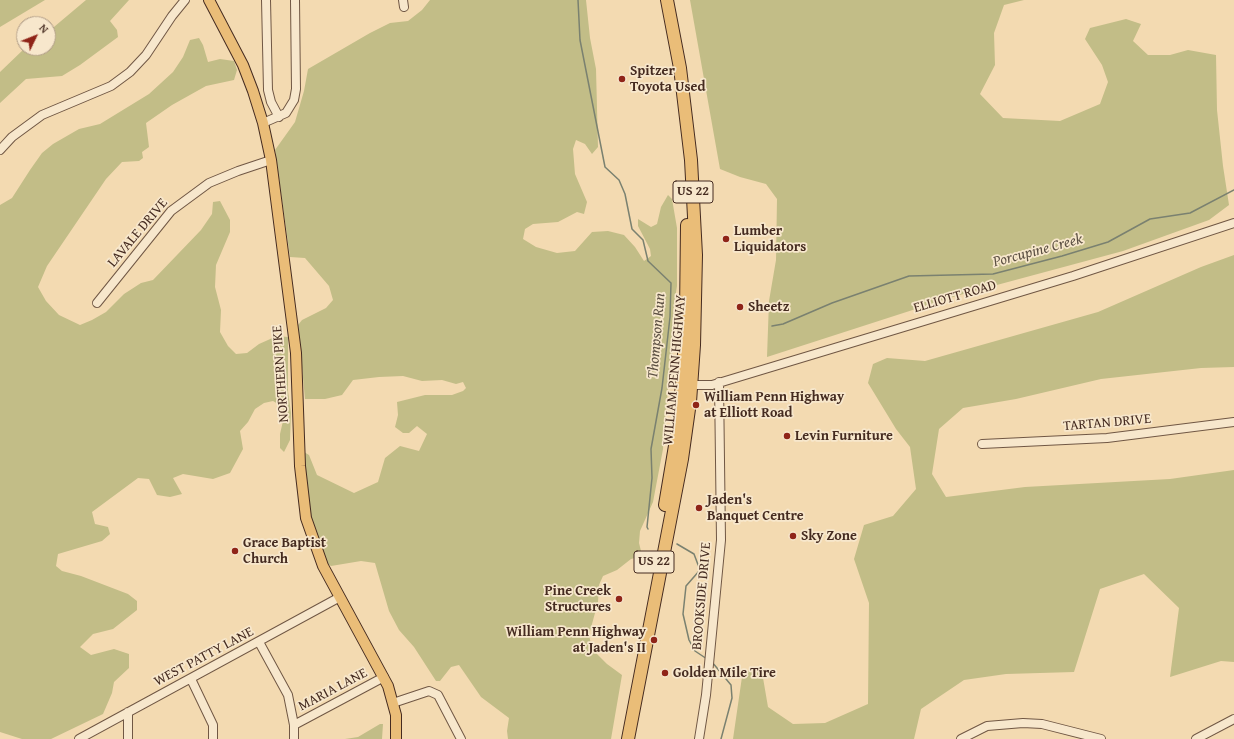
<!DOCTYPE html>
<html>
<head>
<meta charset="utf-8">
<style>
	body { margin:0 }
	#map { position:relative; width:1234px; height:739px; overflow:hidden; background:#f3dab1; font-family:"Gentium Book Plus",serif }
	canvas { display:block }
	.north { position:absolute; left:16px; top:16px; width:40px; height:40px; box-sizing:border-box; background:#f7e7cc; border:1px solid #b09c87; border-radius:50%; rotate:47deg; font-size:11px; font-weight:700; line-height:16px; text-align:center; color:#452b20 }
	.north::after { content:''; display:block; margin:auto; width:14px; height:18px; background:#8f2418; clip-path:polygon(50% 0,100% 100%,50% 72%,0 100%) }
</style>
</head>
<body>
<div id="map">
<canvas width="1234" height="739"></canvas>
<div class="north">N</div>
</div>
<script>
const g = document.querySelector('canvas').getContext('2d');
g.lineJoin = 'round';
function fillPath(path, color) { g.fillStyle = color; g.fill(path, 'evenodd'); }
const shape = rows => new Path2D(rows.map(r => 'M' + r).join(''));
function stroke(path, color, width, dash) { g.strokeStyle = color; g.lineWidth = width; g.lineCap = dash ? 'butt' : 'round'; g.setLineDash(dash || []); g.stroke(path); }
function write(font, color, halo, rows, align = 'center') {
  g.font = font + ' "Gentium Book Plus",serif'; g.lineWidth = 3.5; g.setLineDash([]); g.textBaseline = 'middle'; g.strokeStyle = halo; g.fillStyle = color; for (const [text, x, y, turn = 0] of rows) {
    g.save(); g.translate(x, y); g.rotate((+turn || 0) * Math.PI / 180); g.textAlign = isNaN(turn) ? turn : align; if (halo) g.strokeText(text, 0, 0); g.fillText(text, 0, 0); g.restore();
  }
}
fillPath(shape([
	[0,0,45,0,0,27],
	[86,0,129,0,110,21,117,30,118,37,80,65,62,76,26,79,0,103,0,72,25,48,48,48,48,32],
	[430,0,586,0,590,38,596,69,598,147,592,154,585,144,576,140,573,149,575,174,587,202,584,214,577,212,558,222,533,224,525,229,523,239,536,247,557,253,575,251,592,232,608,231,624,235,635,247,644,261,651,256,650,249,638,226,638,219,651,227,657,224,661,207,668,195,672,199,677,228,677,286,674,305,672,364,668,389,663,449,653,502,640,531,639,543,643,559,639,557,631,559,617,570,603,576,599,585,598,602,589,635,592,649,607,664,622,675,611,739,508,739,507,731,509,718,481,697,459,665,451,667,440,681,436,681,414,647,399,630,389,611,375,563,361,561,331,566,325,562,314,533,306,492,304,452,309,455,317,475,354,493,378,482,385,458,400,446,419,451,427,434,417,426,409,433,403,433,395,427,398,415,397,402,425,395,452,395,463,391,466,388,463,382,456,384,442,380,422,381,403,376,379,377,353,380,342,395,325,399,305,399,298,325,302,320,326,308,333,300,329,286,305,258,290,257,275,150,295,122,304,91,308,69,370,33,390,23,408,21,422,10],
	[690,0,1024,0,1004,5,994,33,995,65,980,94,1003,118,1060,121,1100,104,1108,82,1102,65,1085,39,1090,28,1126,19,1141,24,1133,41,1148,55,1170,55,1188,50,1216,55,1217,110,1223,166,1229,205,1209,220,1123,251,956,296,767,357,769,301,776,260,777,199,766,184,740,177,720,169],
	[199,38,203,45,208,62,220,59,234,61,237,70,234,80,206,86,172,105,146,123,149,147,142,152,143,158,139,161,122,162,106,179,47,266,38,287,46,301,59,315,80,325,92,320,106,312,124,294,141,283,153,280,201,230,212,214,213,202,220,201,230,220,230,232,216,265,215,287,221,310,220,332,228,346,236,354,247,353,259,344,277,336,288,337,288,391,291,413,290,440,284,452,280,448,280,434,283,421,283,407,273,401,264,403,255,409,248,422,240,431,243,449,230,473,213,479,183,474,173,478,182,494,170,497,157,495,149,479,138,478,92,512,95,524,108,527,110,534,102,541,58,554,56,566,62,571,81,576,128,594,137,601,137,610,113,629,93,634,80,647,91,655,114,649,129,654,129,668,114,682,112,693,103,714,51,739,22,739,0,732,0,205,12,198,30,170,42,153,53,144,79,129,100,124,149,94,173,72,183,57,190,40],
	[1234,255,1234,367,1201,368,1101,379,1016,399,963,408,939,429,932,474,946,497,1025,487,1170,479,1234,470,1234,662,1221,661,1170,677,1179,608,1144,574,1100,589,1074,672,1006,674,964,680,921,709,914,739,733,739,743,670,762,672,768,707,793,724,825,723,868,704,869,603,854,559,864,525,893,516,916,489,910,447,896,429,868,383,873,364,887,358,925,361,1098,312,1201,267],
	[380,724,383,724,382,739,345,739,358,737]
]), '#c2bd87');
stroke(shape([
	[578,0,580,40,605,167,619,180,625,194,632,229,643,240,648,261,671,283,670,317,662,388,651,449,652,478,647,527,648,529],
	[772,326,783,324,832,303,909,276,993,274,1062,256,1108,242,1150,219,1190,213,1234,190],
	[677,544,694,554,700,570,686,586,683,614,689,640,695,651,707,659],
	[712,662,731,685,732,698,721,739]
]), '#7a8170', 1.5);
const minor = shape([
	[266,0,268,90,271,102,279,117],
	[403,0,404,7],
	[263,123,286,113,294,100,296,89,295,0],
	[0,150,12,137,42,115,111,86,130,72,146,55,172,16,185,0],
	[97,303,171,211,209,183,238,171,271,160],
	[688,385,712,385,1073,276,1234,223],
	[982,444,1107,438,1234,422],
	[259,642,288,695,294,725,294,739],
	[191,679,213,725,213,739],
	[393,703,429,691,438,695,461,739],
	[294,725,384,677],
	[79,739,340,597],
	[128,739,128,712],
	[699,739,706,695,721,540,719,382],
	[961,739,987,726,1023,723,1042,724,1101,739],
	[1196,739,1234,719]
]);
const major = shape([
	[209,0,243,65,253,91,263,123,271,160,296,353,300,466,306,518,323,566,388,686,396,715,396,739]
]);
const highway = shape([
	[665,505,678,428,683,373,686,314,687,225],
	[628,739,682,459,690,402,694,345,696,255,691,160,680,68,667,0]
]);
stroke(minor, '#705744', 10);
stroke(major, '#452b20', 12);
stroke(highway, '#452b20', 14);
stroke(minor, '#f7e7cc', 8);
stroke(major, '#eabd78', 10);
stroke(highway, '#eabd78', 12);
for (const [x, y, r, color] of [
	[622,79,4,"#8f2418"],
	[726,239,4,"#8f2418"],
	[740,307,4,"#8f2418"],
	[696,405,4,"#8f2418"],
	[787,436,4,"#8f2418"],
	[699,508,4,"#8f2418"],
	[793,536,4,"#8f2418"],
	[235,551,4,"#8f2418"],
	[619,599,4,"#8f2418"],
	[654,640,4,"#8f2418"],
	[665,673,4,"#8f2418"]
]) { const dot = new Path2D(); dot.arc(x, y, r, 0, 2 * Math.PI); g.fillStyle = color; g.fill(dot); stroke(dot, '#f7e7cc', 1.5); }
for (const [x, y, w] of [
	[693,192,40],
	[654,562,40]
]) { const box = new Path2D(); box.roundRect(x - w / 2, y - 11, w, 22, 3); g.fillStyle = '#f7e7cc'; g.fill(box); stroke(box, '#452b20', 1); }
write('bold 13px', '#452b20', null, [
	["US 22",693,192],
	["US 22",654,562]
]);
write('bold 14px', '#452b20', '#f7e7cc', [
	["Spitzer",630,71],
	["Toyota Used",630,87],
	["Lumber",734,231],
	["Liquidators",734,247],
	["Sheetz",748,307],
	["William Penn Highway",704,397],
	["at Elliott Road",704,413],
	["Levin Furniture",795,436],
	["Jaden's",707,500],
	["Banquet Centre",707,516],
	["Sky Zone",801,536],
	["Grace Baptist",243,543],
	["Church",243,559],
	["Pine Creek",611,591,"right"],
	["Structures",611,607,"right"],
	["William Penn Highway",646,632,"right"],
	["at Jaden's II",646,648,"right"],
	["Golden Mile Tire",673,673]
], 'left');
write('14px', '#452b20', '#f7e7cc', [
	["LAVALE DRIVE",138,233,-50],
	["ELLIOTT ROAD",955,297,-16],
	["WILLIAM PENN HIGHWAY",675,370,-85],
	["NORTHERN PIKE",281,374,-94],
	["TARTAN DRIVE",1107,423,-5],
	["BROOKSIDE DRIVE",702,596,-85],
	["WEST PATTY LANE",204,657,-28],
	["MARIA LANE",333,690,-28]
]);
write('italic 15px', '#5b4f42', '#f7e7cc', [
	["Porcupine Creek",1038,251,-15],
	["Thompson Run",657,336,-85]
]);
</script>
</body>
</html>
